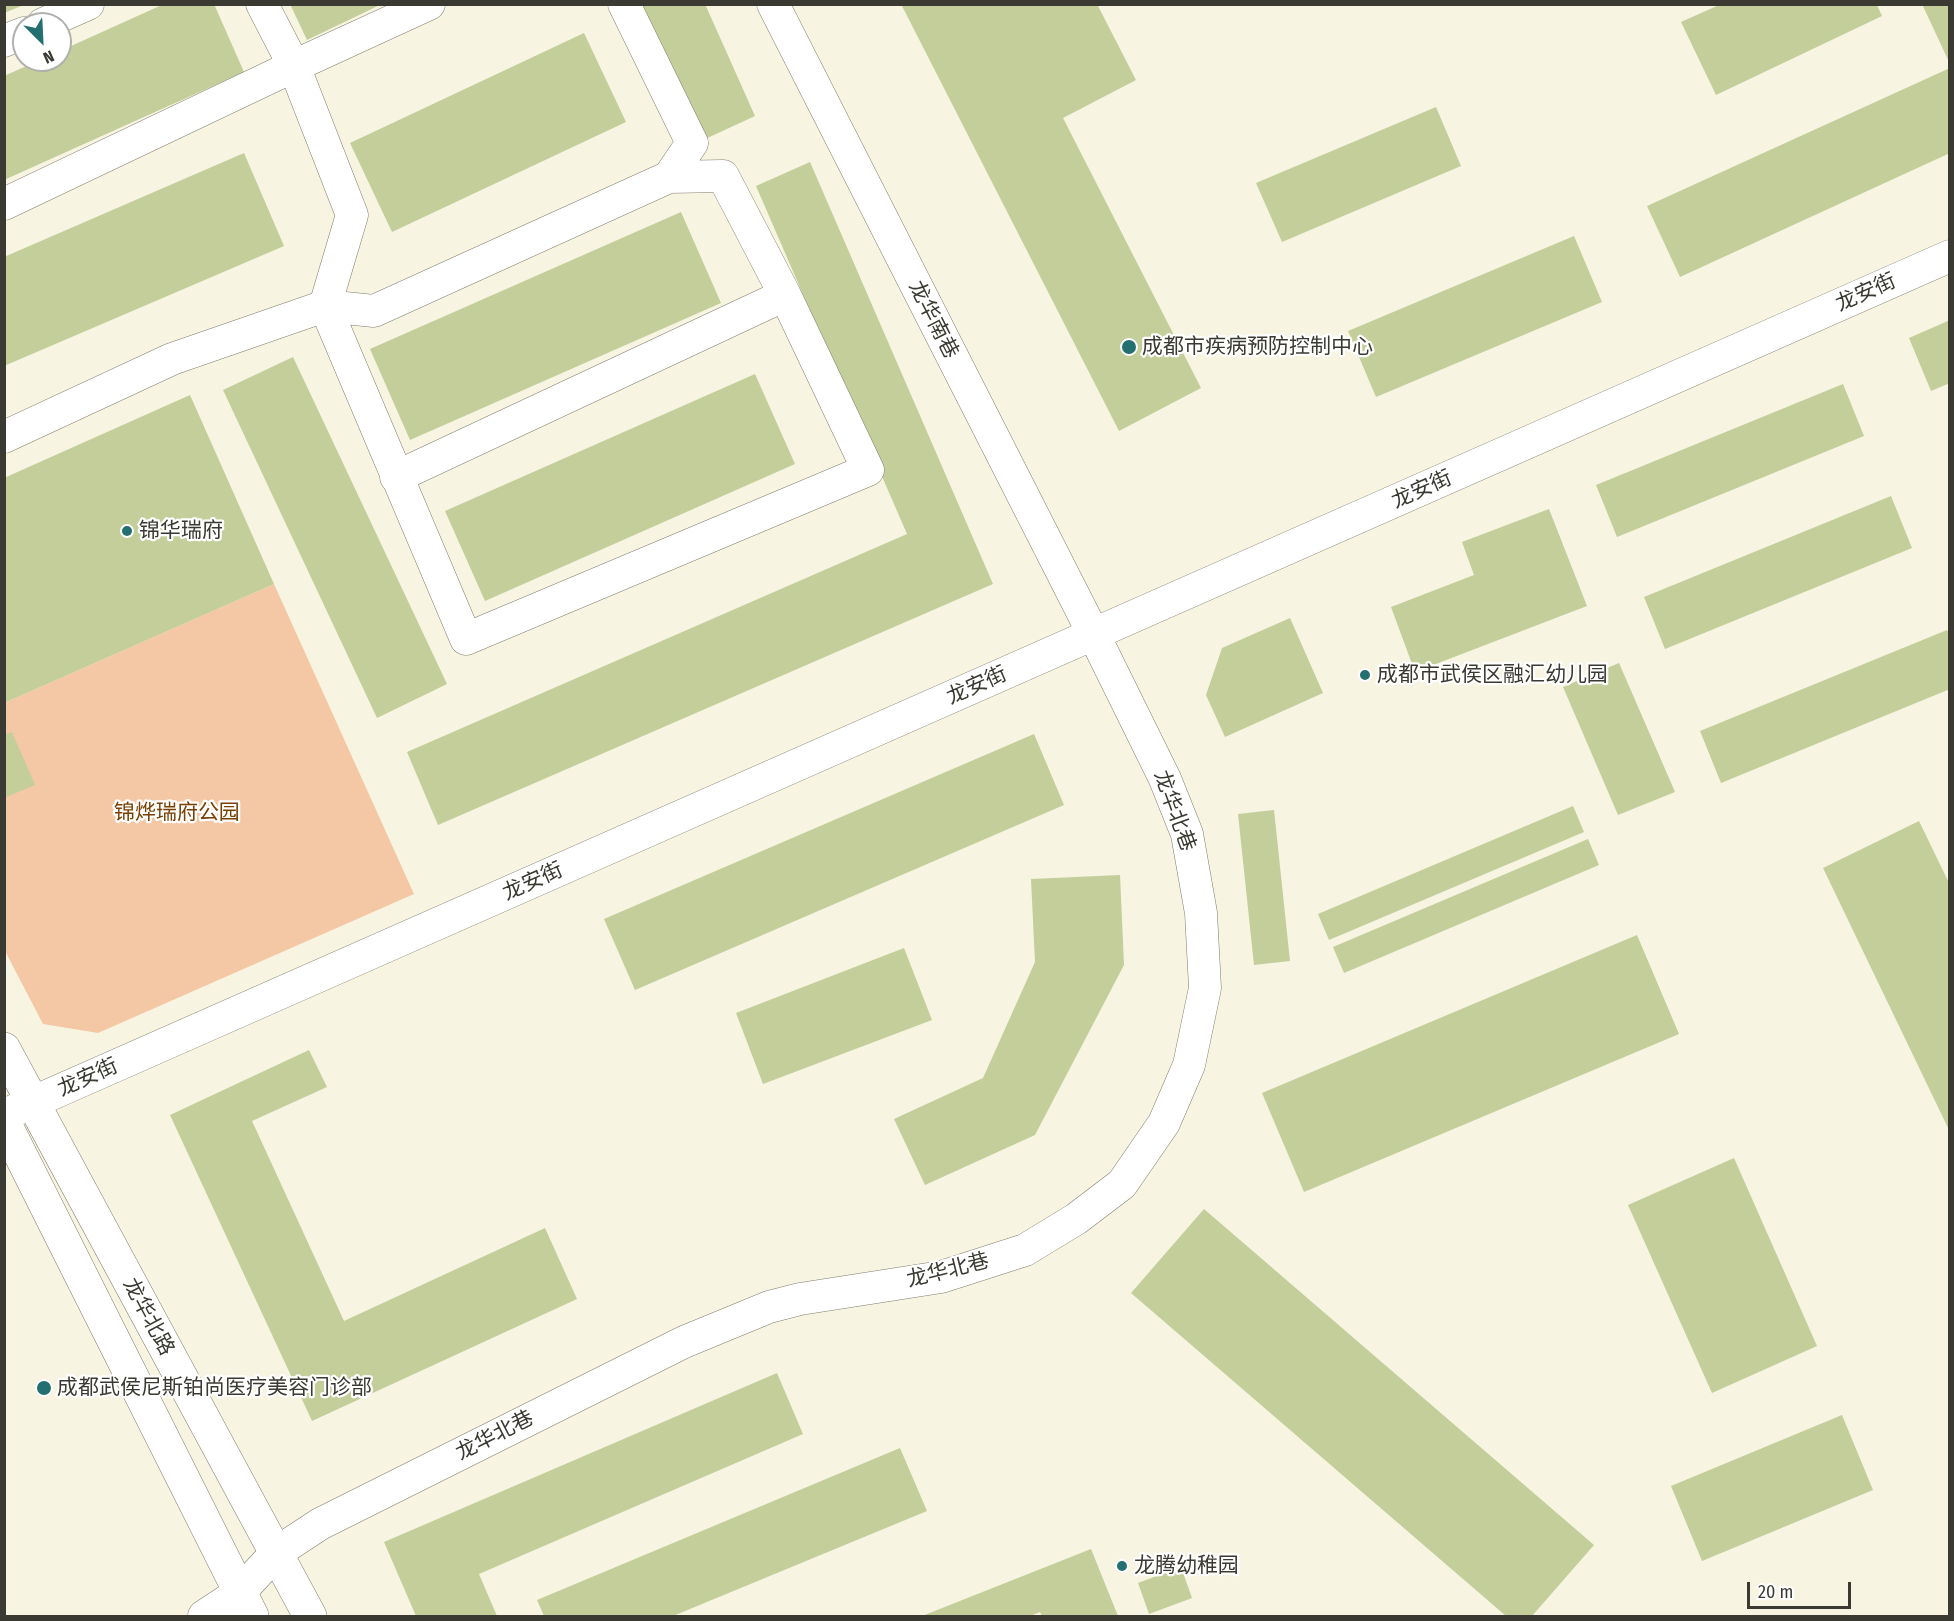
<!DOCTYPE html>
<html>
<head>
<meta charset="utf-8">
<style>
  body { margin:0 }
  #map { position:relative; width:1954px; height:1621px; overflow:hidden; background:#f7f4e1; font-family:"Fira Sans Condensed",sans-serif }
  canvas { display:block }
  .frame { position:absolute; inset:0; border:6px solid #3a3932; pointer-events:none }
  .north { position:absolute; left:12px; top:12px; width:60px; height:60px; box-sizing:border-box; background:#fff; border:2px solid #b0b0ad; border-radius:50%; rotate:156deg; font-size:16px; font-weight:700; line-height:24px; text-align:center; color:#3a3932 }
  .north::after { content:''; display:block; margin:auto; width:21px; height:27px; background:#246f70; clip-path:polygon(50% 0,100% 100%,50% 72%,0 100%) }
  .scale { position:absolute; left:1747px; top:1582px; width:104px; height:27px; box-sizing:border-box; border:3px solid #3a3932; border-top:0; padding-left:8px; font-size:18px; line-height:21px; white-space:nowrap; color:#3a3932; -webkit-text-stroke:4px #fff; paint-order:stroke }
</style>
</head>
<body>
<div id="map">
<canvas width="1954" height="1621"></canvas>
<div class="frame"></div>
<div class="north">N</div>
<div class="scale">20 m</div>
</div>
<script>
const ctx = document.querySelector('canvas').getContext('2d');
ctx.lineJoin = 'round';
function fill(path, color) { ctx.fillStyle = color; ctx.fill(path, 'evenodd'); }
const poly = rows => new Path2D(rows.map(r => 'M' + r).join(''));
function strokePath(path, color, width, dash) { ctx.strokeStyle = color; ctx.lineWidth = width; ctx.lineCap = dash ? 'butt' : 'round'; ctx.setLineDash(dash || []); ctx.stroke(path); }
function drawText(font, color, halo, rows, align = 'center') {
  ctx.font = font + ' "Fira Sans Condensed","Noto Sans SC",sans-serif'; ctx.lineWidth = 4.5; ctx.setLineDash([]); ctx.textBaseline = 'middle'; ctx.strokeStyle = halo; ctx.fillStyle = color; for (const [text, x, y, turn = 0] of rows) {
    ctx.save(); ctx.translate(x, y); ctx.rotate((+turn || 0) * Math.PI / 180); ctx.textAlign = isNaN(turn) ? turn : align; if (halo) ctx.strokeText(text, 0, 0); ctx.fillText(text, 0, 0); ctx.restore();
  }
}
fill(poly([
  [274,584,414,894,98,1033,43,1024,5,951,4,703]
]), '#f5c8a5');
fill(poly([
  [4,4,24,4,24,5,4,13],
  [164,4,214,4,244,72,4,180,4,76,40,60,60,60,60,51],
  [290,4,382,4,307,40],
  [642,4,705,4,755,116,703,140],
  [901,4,1097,4,1136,80,1063,118,1201,388,1119,431],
  [1922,4,1950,4,1950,64],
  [1719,5,1877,5,1882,16,1716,95,1681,22],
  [584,33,626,122,392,232,350,143],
  [1950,68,1950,153,1680,277,1647,206],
  [1436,107,1461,166,1282,242,1256,183],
  [244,153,284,246,4,366,4,257],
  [810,162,993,584,438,825,407,752,907,534,756,186],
  [681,212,721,303,410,440,370,349],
  [1574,236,1602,302,1376,397,1348,331],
  [1950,320,1950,383,1931,391,1909,338],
  [293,357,447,684,377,718,223,390],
  [755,374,795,464,485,601,445,511],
  [1843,384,1864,436,1617,537,1596,485],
  [190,395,274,584,4,703,4,478],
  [1891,496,1912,548,1665,649,1644,597],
  [1549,509,1587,606,1415,672,1391,607,1474,575,1462,542],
  [1290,618,1323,693,1225,737,1206,695,1222,648],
  [1947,630,1950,635,1950,689,1721,783,1700,731],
  [1619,663,1675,792,1618,815,1563,687],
  [12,732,35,785,4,798,4,735],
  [1034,734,1064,805,635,990,604,919],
  [1573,806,1584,832,1329,940,1318,914],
  [1274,810,1290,961,1254,965,1238,814],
  [1919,821,1950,885,1950,1132,1823,868],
  [1588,839,1599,865,1344,973,1333,947],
  [1120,875,1124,965,1035,1135,925,1185,894,1119,983,1078,1035,962,1031,879],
  [1637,935,1679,1034,1304,1192,1262,1093],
  [904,948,932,1020,763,1084,736,1013],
  [309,1050,327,1087,252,1121,344,1321,545,1228,577,1299,312,1421,170,1115],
  [1734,1158,1817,1346,1712,1393,1628,1205],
  [1204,1209,1594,1545,1532,1616,1506,1616,1131,1293],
  [777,1373,803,1434,479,1574,497,1616,416,1616,384,1542],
  [1842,1415,1873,1490,1702,1561,1671,1486],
  [900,1448,927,1511,673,1616,544,1616,537,1600],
  [1091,1549,1118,1616,1042,1616,1040,1612,1030,1616,922,1616],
  [1181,1567,1192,1598,1149,1614,1138,1583]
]), '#c3ce9a');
const street = poly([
  [624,4,692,143,669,177],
  [43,24,88,4],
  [4,41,24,33],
  [4,204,294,66,429,4],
  [4,437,172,359,325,306,374,311,669,177,723,176,785,295,868,470,466,639,325,306,352,215,294,66,262,4],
  [396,477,785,295],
  [4,1115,1950,256],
  [204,1616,239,1593,276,1553,320,1524,684,1342,769,1307,800,1299,941,1277,1025,1250,1076,1219,1122,1184,1164,1123,1189,1065,1205,988,1201,913,1187,834,1165,779,1094,635,773,4]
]);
const secondary = poly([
  [4,1049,310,1616],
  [4,1122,252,1616]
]);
strokePath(street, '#817e6e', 33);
strokePath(secondary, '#817e6e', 34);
strokePath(street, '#fff', 32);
strokePath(secondary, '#fff', 33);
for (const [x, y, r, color] of [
  [1129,347,8,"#246f70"],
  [127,531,6,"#246f70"],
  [1365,675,6,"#246f70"],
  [44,1388,8,"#246f70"],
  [1122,1566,6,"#246f70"]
]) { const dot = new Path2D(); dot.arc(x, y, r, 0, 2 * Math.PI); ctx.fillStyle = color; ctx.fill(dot); strokePath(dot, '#fff', 2); }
drawText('21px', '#3a3932', '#fff', [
  ["龙安街",1866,293,-24],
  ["龙华南巷",933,320,63],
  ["龙安街",1422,490,-24],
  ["龙安街",977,686,-24],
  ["龙华北巷",1174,811,70],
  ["龙安街",533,882,-24],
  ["龙安街",88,1078,-24],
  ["龙华北巷",948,1271,-14],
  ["龙华北路",148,1317,62],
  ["龙华北巷",495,1436,-27]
]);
drawText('21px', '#3a3932', '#fff', [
  ["成都市疾病预防控制中心",1142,347],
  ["锦华瑞府",139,531],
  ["成都市武侯区融汇幼儿园",1377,675],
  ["成都武侯尼斯铂尚医疗美容门诊部",57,1388],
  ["龙腾幼稚园",1134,1566]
], 'left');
drawText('21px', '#794104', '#fff', [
  ["锦烨瑞府公园",177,813]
]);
</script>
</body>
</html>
